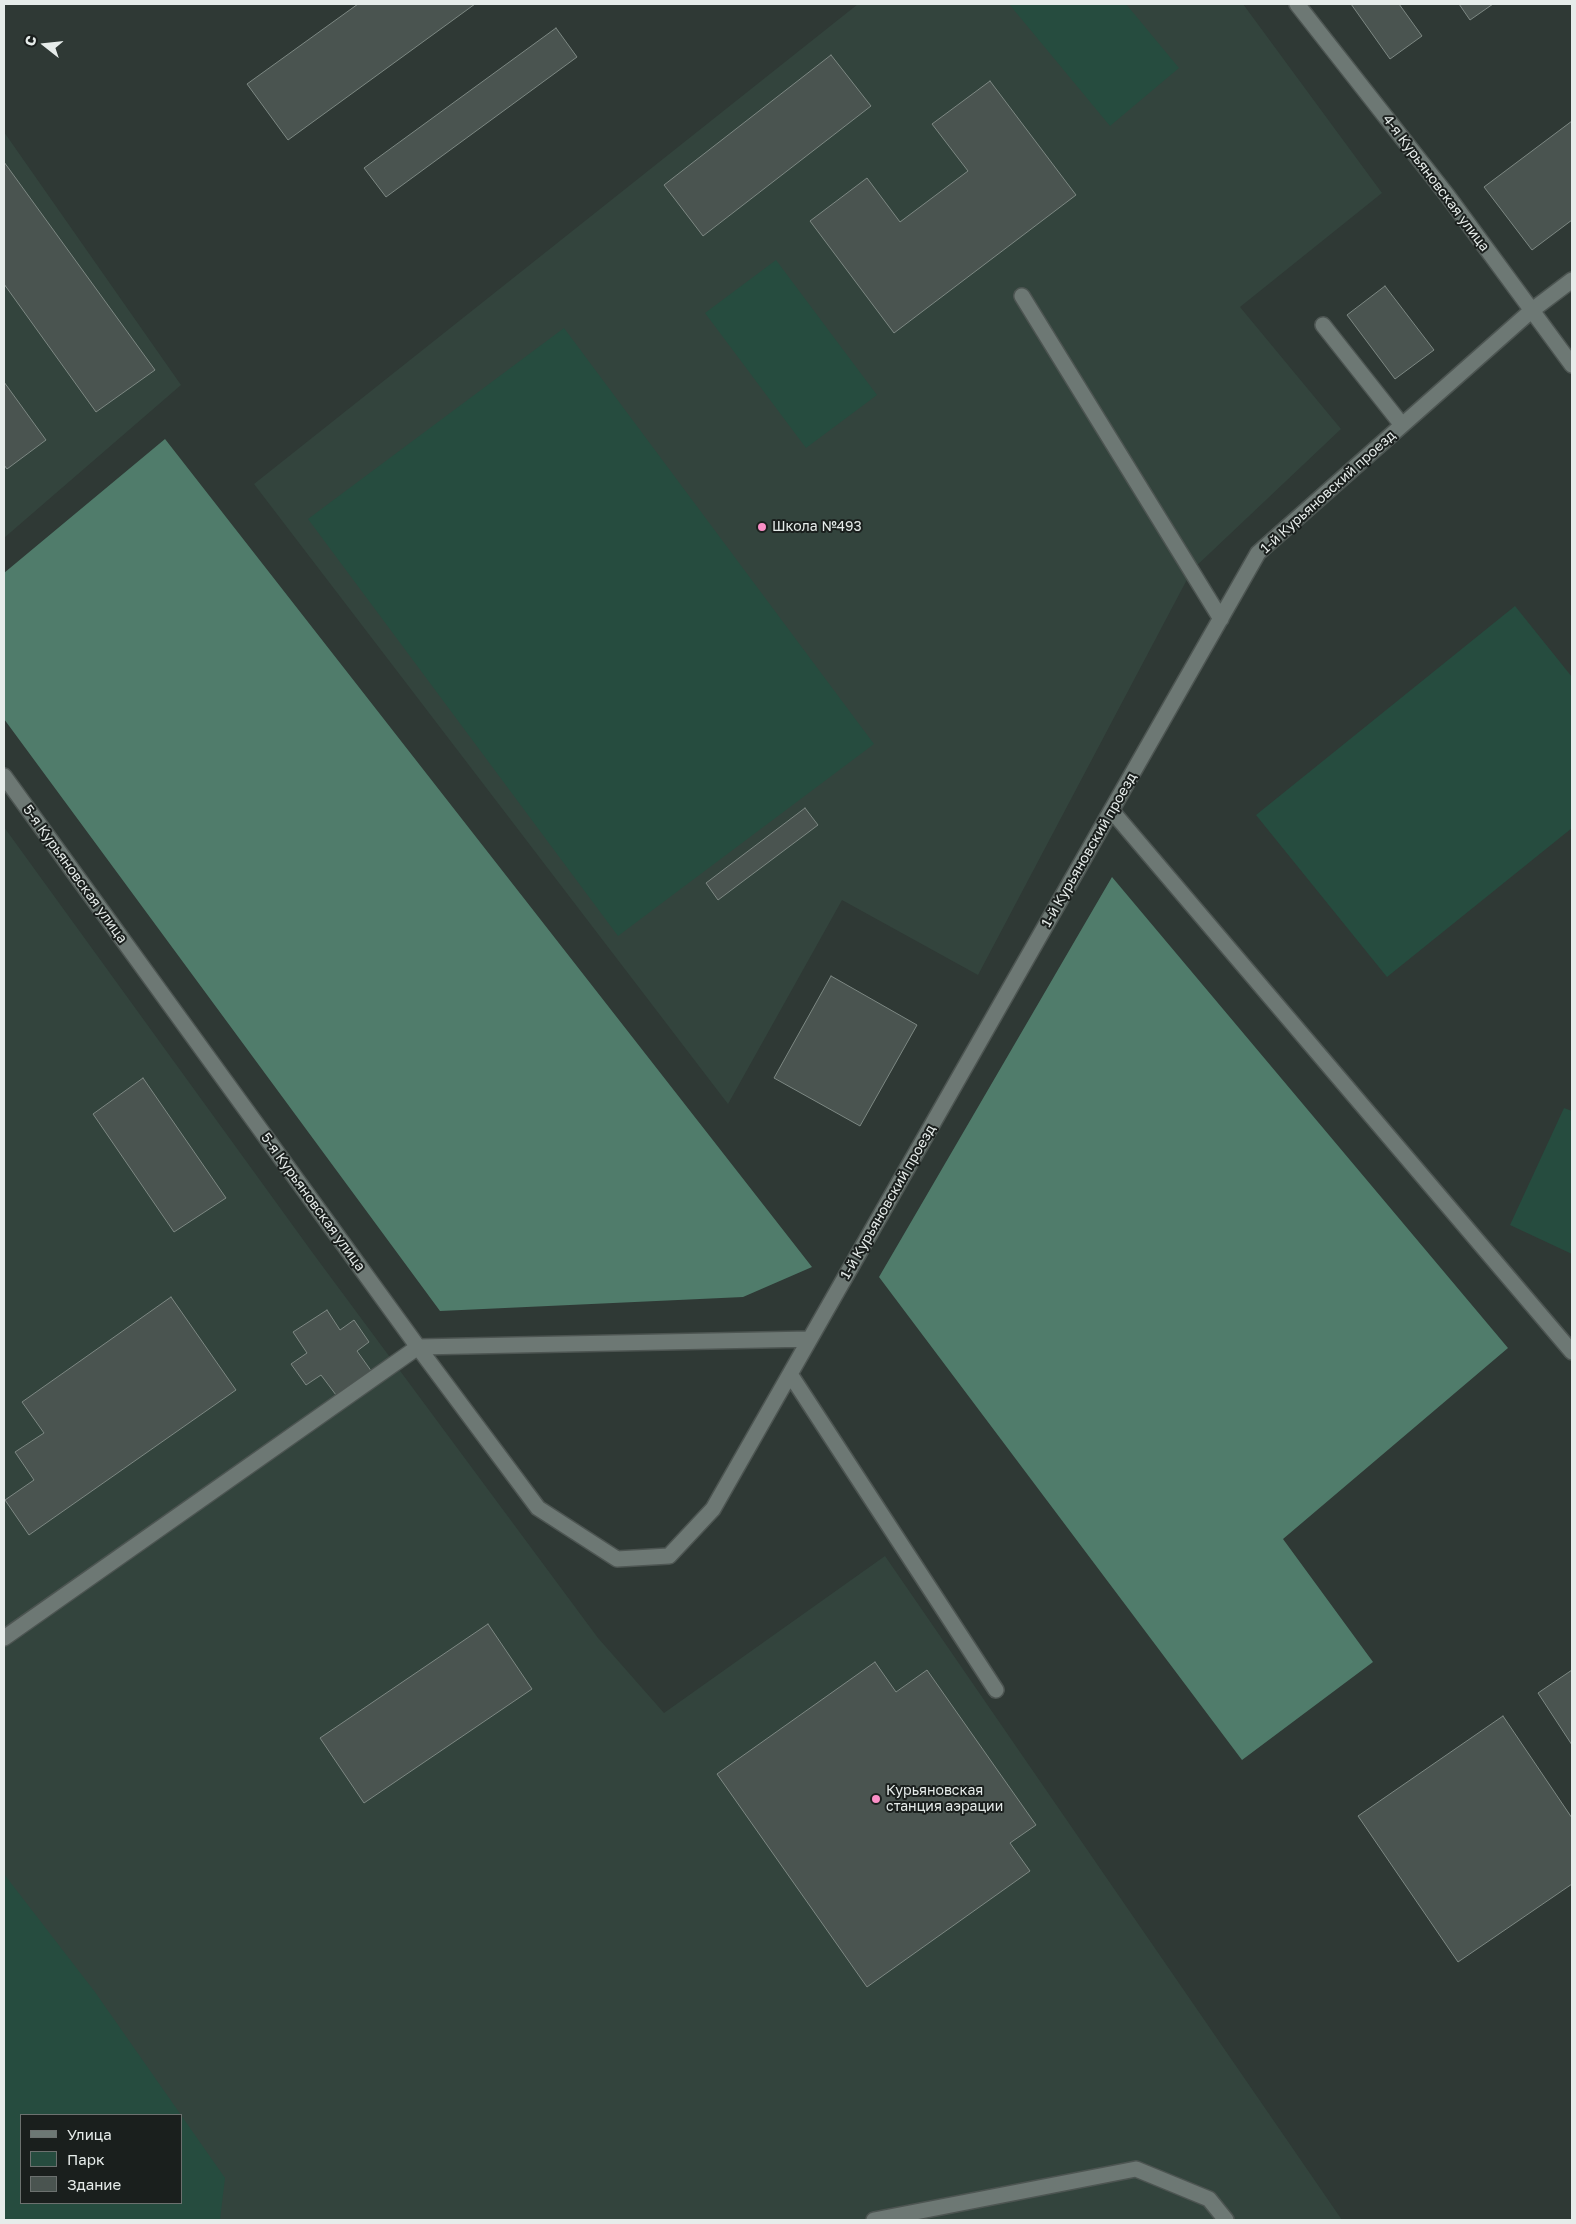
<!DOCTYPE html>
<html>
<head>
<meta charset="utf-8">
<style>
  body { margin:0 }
  #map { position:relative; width:1576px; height:2224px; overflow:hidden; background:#2f3935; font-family:"Golos Text",sans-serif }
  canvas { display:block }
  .frame { position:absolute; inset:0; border:5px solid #e6ecea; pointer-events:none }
  .legend { position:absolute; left:20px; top:2114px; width:162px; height:90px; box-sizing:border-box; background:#1a1f1d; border:1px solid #6c716f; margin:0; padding:6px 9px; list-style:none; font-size:15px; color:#e6ecea }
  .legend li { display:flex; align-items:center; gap:10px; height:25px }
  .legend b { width:25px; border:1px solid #6c716f }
  .north { position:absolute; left:20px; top:20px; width:50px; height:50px; -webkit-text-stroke:4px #1a1f1d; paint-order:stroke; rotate:286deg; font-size:14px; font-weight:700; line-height:20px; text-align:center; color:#e6ecea }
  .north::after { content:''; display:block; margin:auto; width:18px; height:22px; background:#e6ecea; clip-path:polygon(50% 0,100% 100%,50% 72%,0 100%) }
</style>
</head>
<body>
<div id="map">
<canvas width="1576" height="2224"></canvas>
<div class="frame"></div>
<ul class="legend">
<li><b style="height:6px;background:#6d7874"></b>Улица</li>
<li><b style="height:14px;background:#264c3f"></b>Парк</li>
<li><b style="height:14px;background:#4a5450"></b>Здание</li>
</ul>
<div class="north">С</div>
</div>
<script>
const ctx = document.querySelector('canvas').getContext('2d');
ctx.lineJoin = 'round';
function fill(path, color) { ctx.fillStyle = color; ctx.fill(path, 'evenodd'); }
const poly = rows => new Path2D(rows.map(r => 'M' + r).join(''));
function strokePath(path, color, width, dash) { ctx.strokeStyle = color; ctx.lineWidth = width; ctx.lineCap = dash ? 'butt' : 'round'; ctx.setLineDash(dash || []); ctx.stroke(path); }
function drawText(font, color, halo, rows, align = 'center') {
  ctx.font = font + ' "Golos Text",sans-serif'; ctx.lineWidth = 4; ctx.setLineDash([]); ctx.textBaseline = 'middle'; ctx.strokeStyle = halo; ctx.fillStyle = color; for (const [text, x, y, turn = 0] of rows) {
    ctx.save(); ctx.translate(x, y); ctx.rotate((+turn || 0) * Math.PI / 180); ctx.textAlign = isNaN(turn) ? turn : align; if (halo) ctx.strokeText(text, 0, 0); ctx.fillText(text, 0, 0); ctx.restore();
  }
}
fill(poly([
  [858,4,1243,4,1382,193,1240,307,1341,429,1192,570,978,975,842,900,728,1104,254,484],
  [4,132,181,385,4,538],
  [4,827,312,1252,598,1638,664,1713,885,1556,1342,2220,4,2220],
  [21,2115,181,2115,181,2203,21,2203]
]), '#33443d');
fill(poly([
  [1009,4,1126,4,1179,68,1110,126],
  [776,260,877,395,806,448,705,313],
  [564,328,874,744,618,936,308,519],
  [1515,606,1572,677,1572,828,1387,977,1256,815],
  [1564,1108,1572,1111,1572,1254,1510,1225],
  [4,1874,95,1992,181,2115,21,2115,21,2203,181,2203,181,2115,225,2178,220,2220,4,2220]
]), '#264c3f');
fill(poly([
  [165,439,812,1267,743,1297,440,1311,4,719,4,573],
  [1112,877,1508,1348,1283,1539,1373,1662,1242,1760,879,1277]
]), '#507c6b');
const building = poly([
  [358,4,475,4,288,140,247,84,358,4],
  [1351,4,1399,4,1422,36,1390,59,1351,4],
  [1459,4,1493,4,1470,20,1459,4],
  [556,28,577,57,386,197,364,168,556,28],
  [831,55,871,106,703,236,664,185,831,55],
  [990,81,1076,195,894,333,810,221,867,178,900,222,968,171,932,124,990,81],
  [1572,121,1572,220,1532,250,1484,187,1572,121],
  [4,162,155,370,96,412,4,284,4,162],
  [1385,286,1434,350,1395,379,1347,315,1385,286],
  [4,382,46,440,7,469,4,465,4,382],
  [805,808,818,825,718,900,706,883,805,808],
  [831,976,917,1025,860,1126,774,1078,831,976],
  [143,1078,226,1198,174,1232,93,1114,143,1078],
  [171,1297,236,1390,29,1535,5,1500,34,1480,15,1452,44,1433,22,1402,171,1297],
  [327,1310,340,1330,354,1320,369,1342,357,1351,372,1372,336,1395,321,1375,306,1385,291,1364,307,1353,293,1332,327,1310],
  [488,1624,532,1689,364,1803,320,1738,488,1624],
  [875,1662,896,1692,927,1670,1036,1825,1010,1843,1030,1871,867,1987,717,1774,875,1662],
  [1572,1670,1572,1745,1538,1693,1572,1670],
  [1503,1716,1572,1818,1572,1884,1458,1962,1358,1816,1503,1716]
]);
fill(building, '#4a5450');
strokePath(building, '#7d8883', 1);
const minor = poly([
  [1297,4,1447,195,1572,365],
  [1022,296,1221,619],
  [1323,325,1402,425],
  [4,776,418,1347,538,1508,617,1559,669,1556,713,1509,1258,553,1531,311,1572,280],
  [1112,811,1572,1352],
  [790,1374,996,1690],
  [4,1638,418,1347,810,1339],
  [874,2220,1136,2169,1209,2199,1226,2220]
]);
strokePath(minor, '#4d5552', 18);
strokePath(minor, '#6d7874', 15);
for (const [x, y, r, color] of [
  [762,527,5,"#fa8fc6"],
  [876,1799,5,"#fa8fc6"]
]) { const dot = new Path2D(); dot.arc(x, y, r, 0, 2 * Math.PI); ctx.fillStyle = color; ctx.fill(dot); strokePath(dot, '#1a1f1d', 2); }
drawText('14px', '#e6ecea', '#1a1f1d', [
  ["4-я Курьяновская улица",1436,183,53],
  ["1-й Курьяновский проезд",1328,492,-42],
  ["1-й Курьяновский проезд",1089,850,-60],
  ["5-я Курьяновская улица",75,874,54],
  ["5-я Курьяновская улица",313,1202,54],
  ["1-й Курьяновский проезд",888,1202,-60]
]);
drawText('14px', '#e6ecea', '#1a1f1d', [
  ["Школа №493",772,527],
  ["Курьяновская",886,1791],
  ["станция аэрации",886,1807]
], 'left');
</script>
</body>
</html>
